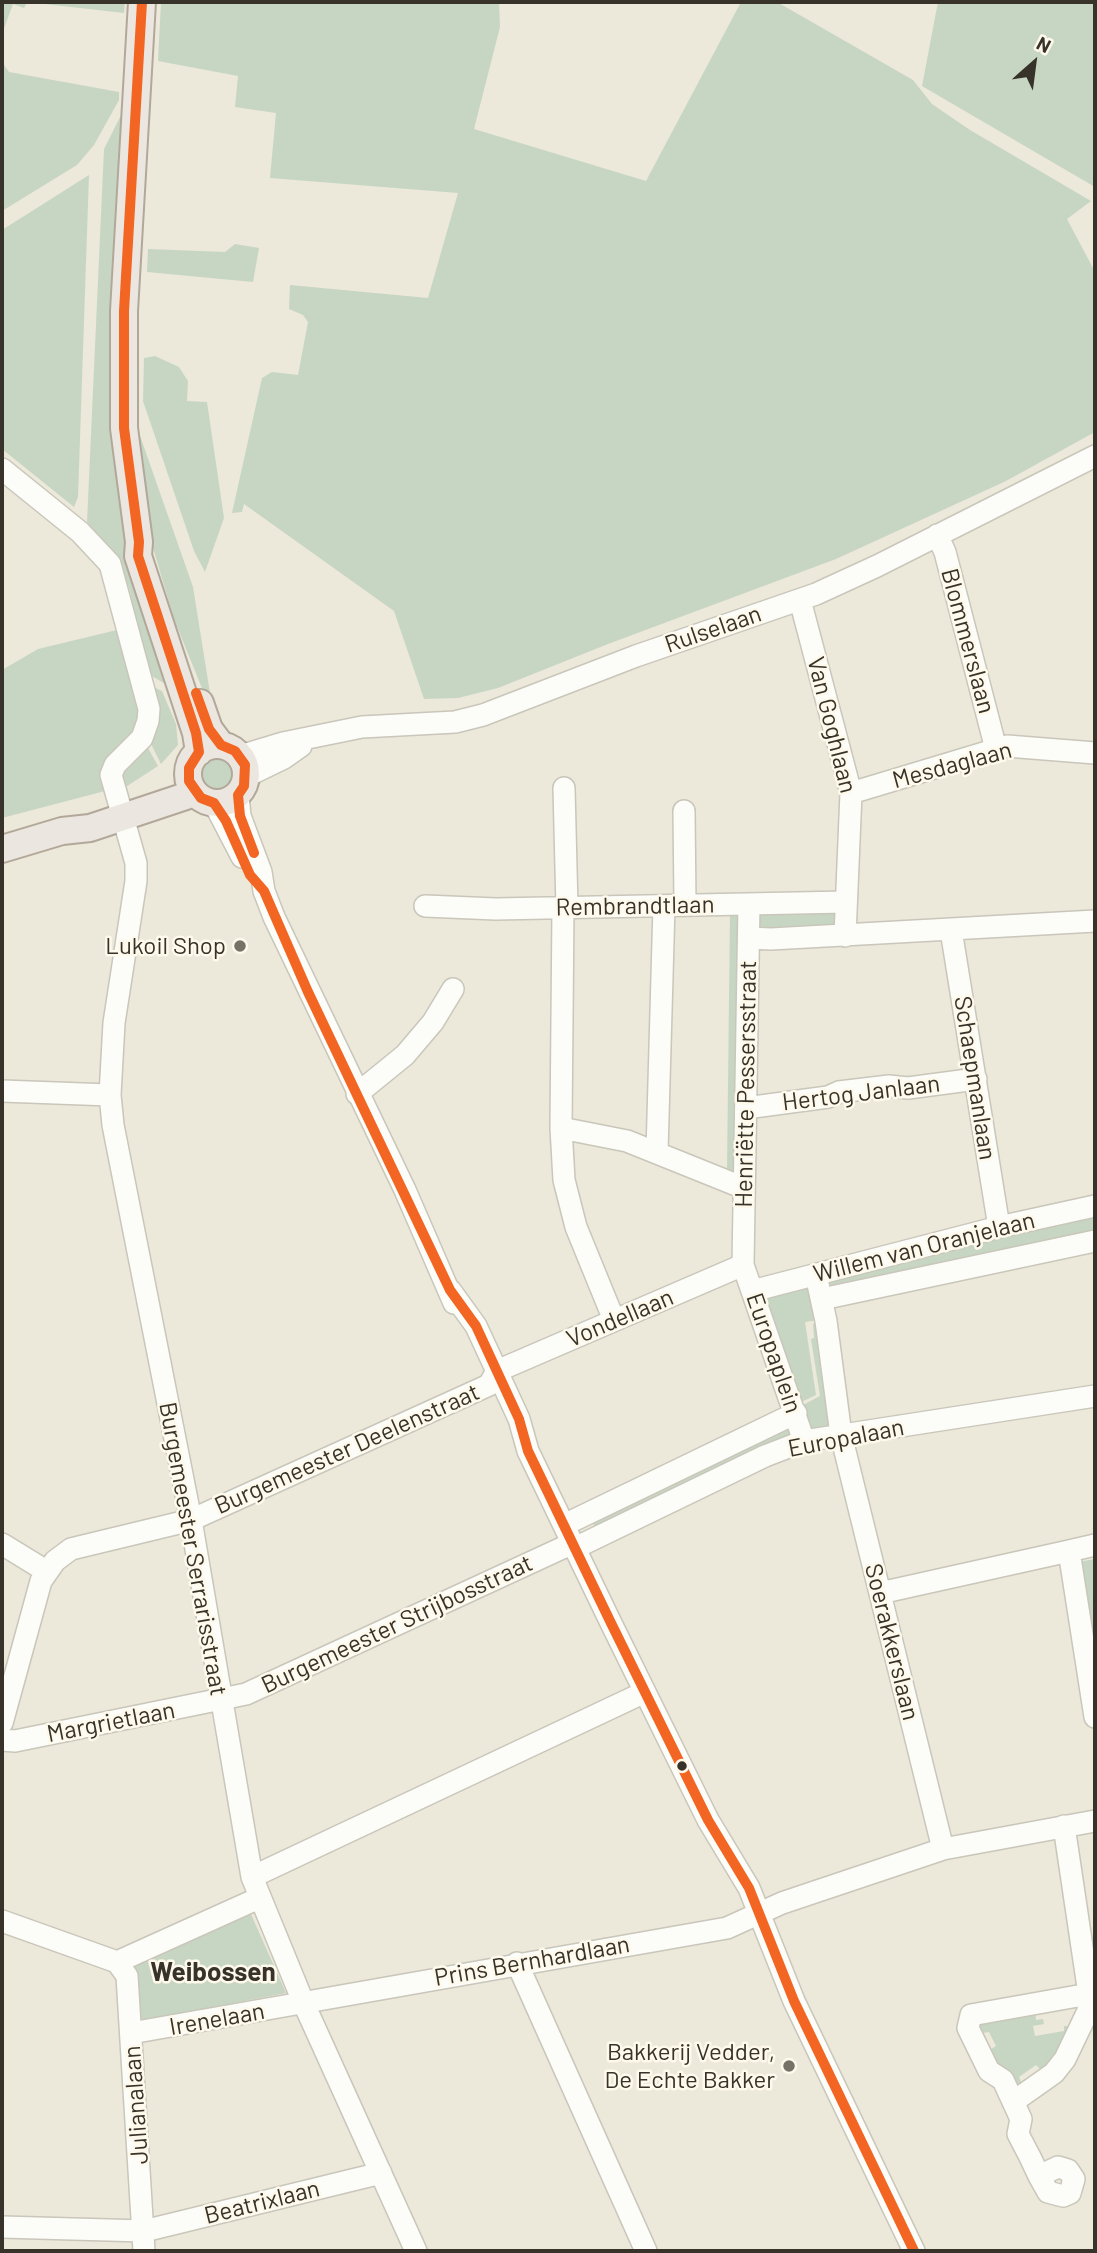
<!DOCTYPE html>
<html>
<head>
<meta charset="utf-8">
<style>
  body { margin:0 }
  #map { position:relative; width:1097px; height:2253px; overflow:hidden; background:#ece8da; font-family:Barlow,sans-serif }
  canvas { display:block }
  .frame { position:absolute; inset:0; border:4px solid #37332a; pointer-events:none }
  .north { position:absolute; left:999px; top:28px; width:70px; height:70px; -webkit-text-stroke:5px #fef9ea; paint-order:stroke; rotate:28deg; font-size:19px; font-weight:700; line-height:28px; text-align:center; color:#37332a }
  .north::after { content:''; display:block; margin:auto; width:24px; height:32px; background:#37332a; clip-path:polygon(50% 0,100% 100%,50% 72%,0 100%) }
</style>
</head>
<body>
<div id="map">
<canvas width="1097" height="2253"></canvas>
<div class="frame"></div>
<div class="north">N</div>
</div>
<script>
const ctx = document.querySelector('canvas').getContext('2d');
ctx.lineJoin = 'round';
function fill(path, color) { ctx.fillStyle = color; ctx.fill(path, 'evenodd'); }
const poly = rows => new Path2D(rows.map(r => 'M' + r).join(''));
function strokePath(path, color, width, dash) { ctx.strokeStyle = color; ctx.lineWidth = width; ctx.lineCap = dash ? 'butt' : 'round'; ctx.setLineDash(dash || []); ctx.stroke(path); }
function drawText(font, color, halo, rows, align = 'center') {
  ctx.font = font + ' Barlow,sans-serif'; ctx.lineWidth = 5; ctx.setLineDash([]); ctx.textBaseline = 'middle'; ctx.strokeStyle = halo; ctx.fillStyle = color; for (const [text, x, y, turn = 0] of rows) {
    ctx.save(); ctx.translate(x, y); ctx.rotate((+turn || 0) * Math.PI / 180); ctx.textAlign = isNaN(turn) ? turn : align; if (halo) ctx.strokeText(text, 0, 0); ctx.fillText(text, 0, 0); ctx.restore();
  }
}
fill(poly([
  [2,2,125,2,124,13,27,2,24,8,13,4,2,34],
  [161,2,499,2,500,27,474,129,646,181,741,2,777,2,913,80,932,104,970,130,1091,201,1067,219,1095,272,1095,432,1006,481,836,559,608,644,498,688,458,698,424,699,394,611,244,504,242,512,232,513,262,378,272,372,298,375,308,322,303,315,289,309,290,285,428,298,458,193,270,178,276,113,235,107,238,76,158,61],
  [938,2,1095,2,1095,187,922,86],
  [2,62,9,72,119,92,119,100,94,145,77,165,2,211],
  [127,103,112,357,113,448,141,590,169,686,145,672,130,591,119,558,87,522,104,149],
  [89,175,78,497,74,507,2,449,2,230],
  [235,244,259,248,253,282,147,272,148,249,225,252],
  [155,356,179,367,188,381,187,401,207,402,224,518,205,572,194,551,143,401,144,358],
  [138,430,193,587,214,718,174,619,151,541],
  [121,629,142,720,105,791,2,818,2,670,38,649],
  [147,684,162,691,176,724,178,745,161,764,148,738],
  [147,746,158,766,118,792,120,771],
  '198 774a21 21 0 1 1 42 0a21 21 0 1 1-42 0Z',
  [836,910,837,925,773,933,758,928,759,911],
  [730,914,740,914,735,1174,727,1170],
  [1095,1212,1095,1236,829,1292,824,1283],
  [803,1287,811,1291,819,1320,805,1322,816,1395,799,1403,765,1303,771,1296],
  [819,1323,831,1427,812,1430,801,1406,820,1396,811,1339,814,1338,813,1324],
  [786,1423,794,1434,596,1530,590,1517],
  [1095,1559,1095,1683,1078,1562],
  [250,1912,286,1993,140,2021,133,1976,135,1960],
  [1035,2011,1036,2020,1043,2019,1044,2024,1033,2026,1035,2036,1064,2031,1064,2026,1079,2026,1043,2072,1036,2065,1019,2077,1023,2086,1011,2087,988,2051,996,2046,989,2032,976,2034,979,2018]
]), '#c7d6c2');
const minor = poly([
  [2,469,80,532,110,564,149,709,148,721,142,738,115,765,111,775,136,863,136,881,114,1023,110,1095,113,1125,191,1520,252,1877,304,2004,416,2251],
  [937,535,945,552,996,749],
  [800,600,851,793,845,936],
  [240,756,283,743,362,727,455,722,483,715,636,656,816,594,877,566,1095,456],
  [247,776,284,758,301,746],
  [564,788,567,908],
  [851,793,1007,746,1095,753],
  [238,795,240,816,261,872,264,891,274,917,405,1190,454,1303],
  [214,803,242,857],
  [684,811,685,905],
  [749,904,743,1265,804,1441],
  [425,906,496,909,846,902],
  [563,908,561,1128,564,1180,576,1227,614,1320],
  [951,930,999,1227],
  [749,938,771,939,1095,921],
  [2,1091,110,1095],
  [357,1094,405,1055,433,1022,453,989],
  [746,1108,828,1097,839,1092,889,1086,908,1088,976,1079],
  [561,1128,627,1141,744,1188],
  [657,1152,664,906],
  [816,1275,826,1321,841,1435,943,1849],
  [450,1290,476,1326,519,1419,528,1451,610,1621,708,1820,749,1888,794,2001,914,2251],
  [752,1291,999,1227,1095,1206],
  [822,1299,1095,1241],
  [564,1525,796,1413],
  [2,1544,46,1571],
  [1095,1545,1069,1551,1095,1717],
  [575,1548,765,1456,804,1441,1095,1396],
  [880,1593,1069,1551],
  [2,1723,41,1581,55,1561,71,1549,191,1520,489,1385,497,1371,743,1265],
  [2,1740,15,1741,246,1694,573,1543],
  [252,1877,645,1692],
  [2,1921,117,1962,259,1898],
  [117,1962,127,1976,144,2251],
  [517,1963,646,2251],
  [131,2033,727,1928,782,1903,943,1849,1095,1821],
  [1013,2102,1054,2073,1065,2059,1088,2011,1089,1994,1064,1826],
  [1039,2176,1058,2167,1068,2170,1074,2179,1070,2193,1063,2196,1048,2192,1039,2176,1030,2157,1018,2134,1021,2119,1003,2080,989,2071,968,2028,971,2015,1089,1994],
  [2,2227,144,2231,381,2173]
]);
const major = poly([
  [142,2,124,311,124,428,139,542,138,556,196,733,199,752],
  [200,703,209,729,221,745],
  '188 774a29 29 0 1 1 58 0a29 29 0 1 1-58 0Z',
  [2,849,62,831,90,828,195,793]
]);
strokePath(minor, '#c9c6ba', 24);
strokePath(major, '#b2a899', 30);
strokePath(minor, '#fcfcf9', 21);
strokePath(major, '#ece6e0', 26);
strokePath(poly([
  [142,2,124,311,124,428,139,542,138,556,196,733,199,752,189,768,189,781,201,798,214,803,226,821,250,875,264,891,308,992,450,1290,476,1326,519,1419,528,1451,610,1621,708,1820,749,1888,794,2001,914,2251],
  [196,693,209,729,221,745,235,751,245,765,244,786,238,795,240,816,254,853]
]), '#f26522', 10);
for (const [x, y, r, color] of [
  [240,946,7,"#767268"],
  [682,1766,6,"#37332a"],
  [789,2066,7,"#767268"]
]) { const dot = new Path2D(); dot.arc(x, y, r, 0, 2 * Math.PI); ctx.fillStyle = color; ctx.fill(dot); strokePath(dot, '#fef9ea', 2.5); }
drawText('24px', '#37332a', '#fef9ea', [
  ["Rulselaan",713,629,-19],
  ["Blommerslaan",968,641,75],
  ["Van Goghlaan",832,725,76],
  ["Mesdaglaan",952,765,-15],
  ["Rembrandtlaan",635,906,-1],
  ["Schaepmanlaan",975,1078,81],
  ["Henriëtte Pessersstraat",746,1084,-89],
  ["Hertog Janlaan",861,1093,-7],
  ["Willem van Oranjelaan",924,1247,-14],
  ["Vondellaan",620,1318,-23],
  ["Europaplein",774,1353,71],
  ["Europalaan",846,1438,-11],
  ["Burgemeester Deelenstraat",347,1449,-24],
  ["Burgemeester Serrarisstraat",193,1549,80],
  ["Burgemeester Strijbosstraat",397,1624,-25],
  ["Soerakkerslaan",892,1642,76],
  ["Margrietlaan",111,1722,-11],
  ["Prins Bernhardlaan",532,1961,-10],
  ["Irenelaan",217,2019,-10],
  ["Julianalaan",136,2105,-94],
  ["Beatrixlaan",262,2202,-14]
]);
drawText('24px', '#37332a', '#fef9ea', [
  ["Lukoil Shop",226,946],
  ["Bakkerij Vedder,",775,2052],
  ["De Echte Bakker",775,2080]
], 'right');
drawText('bold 26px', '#37332a', '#fef9ea', [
  ["Weibossen",213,1972]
]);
</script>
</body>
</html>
